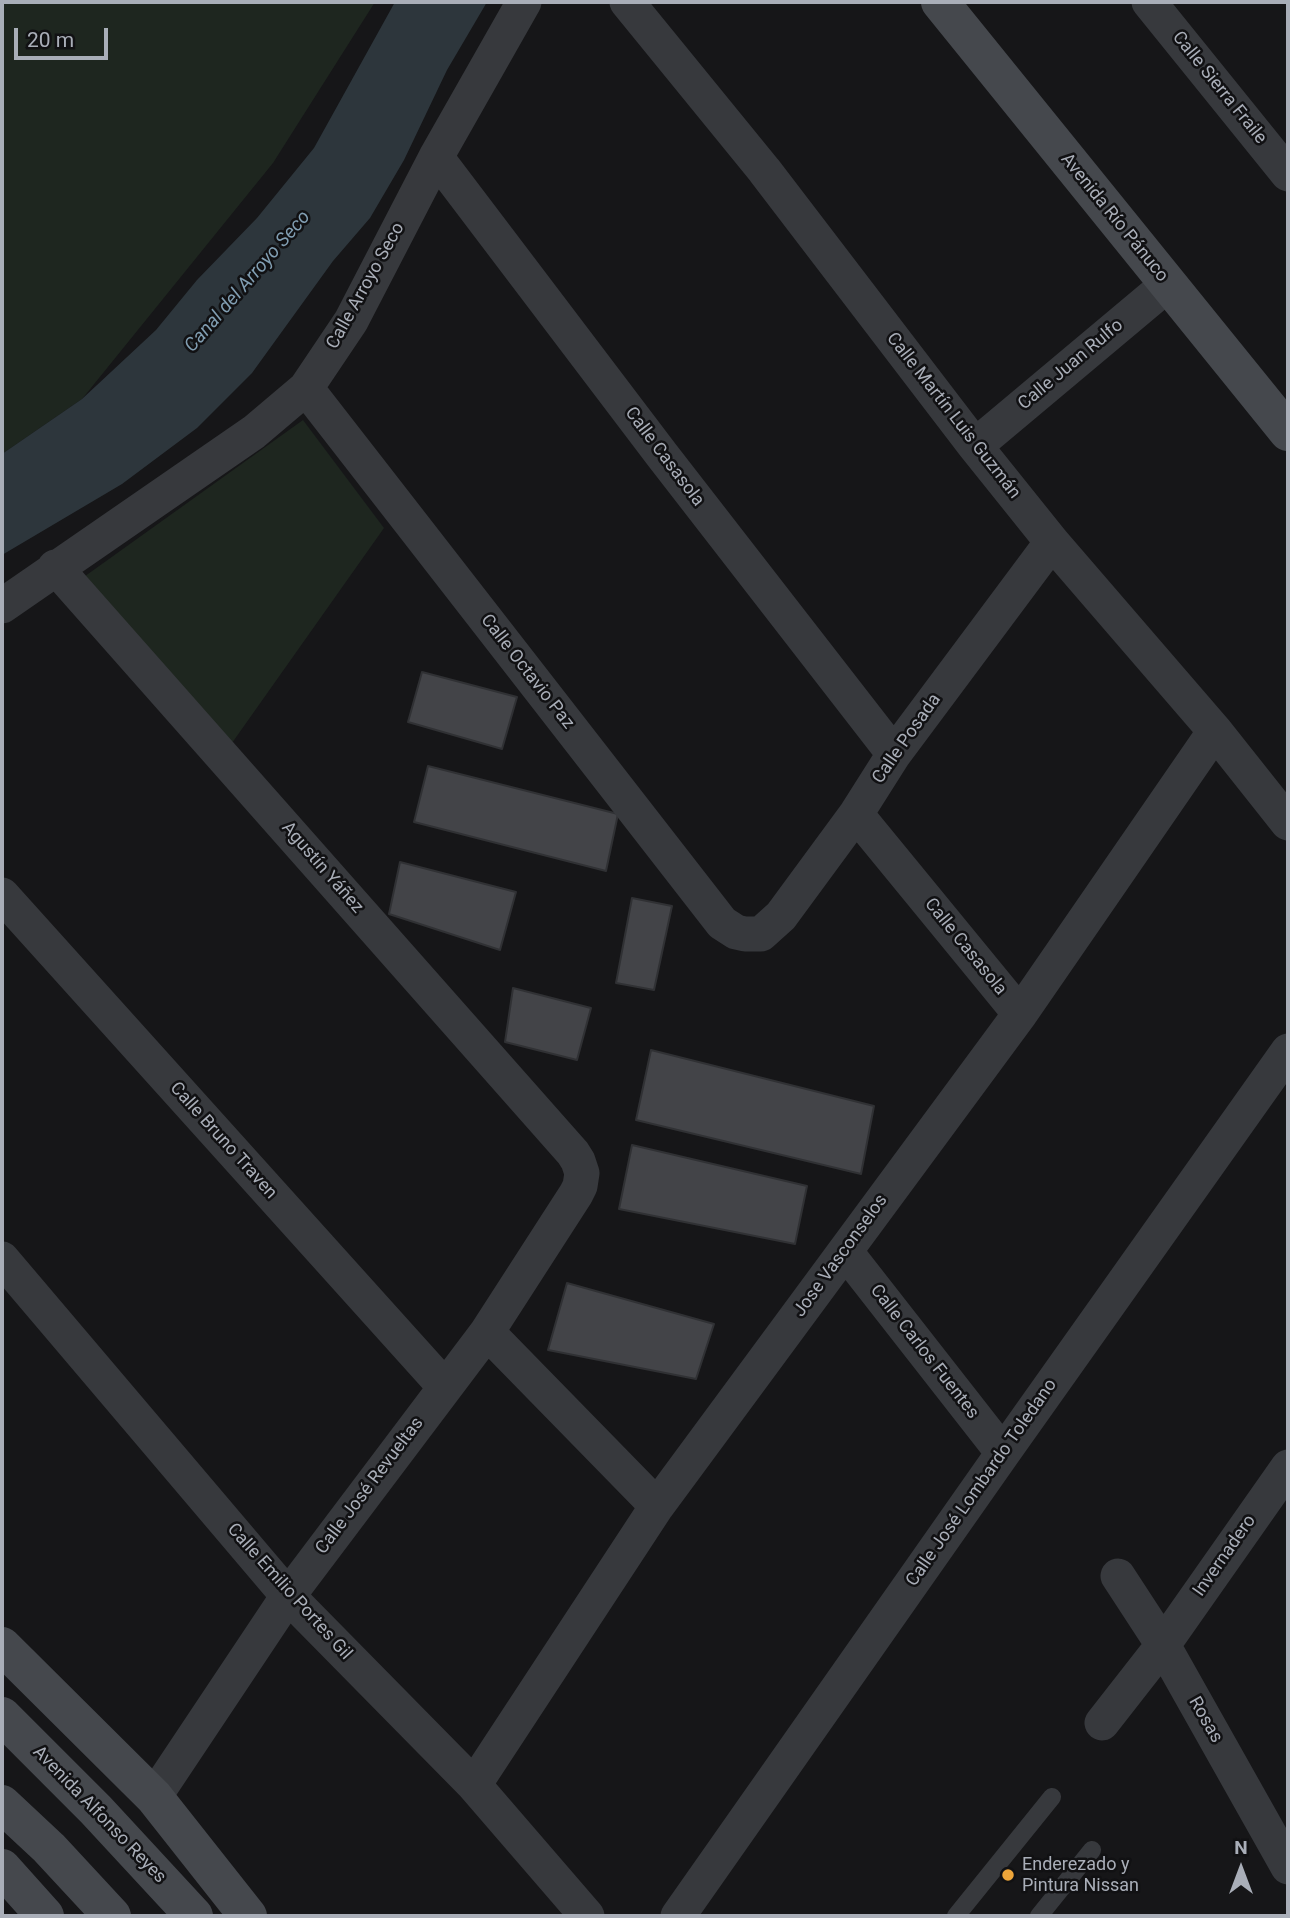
<!DOCTYPE html>
<html>
<head>
<meta charset="utf-8">
<style>
  body { margin:0 }
  #map { position:relative; width:1290px; height:1918px; overflow:hidden; background:#161618; font-family:Roboto,sans-serif }
  canvas { display:block }
  .frame { position:absolute; inset:0; border:4px solid #a9aeb8; pointer-events:none }
  .north { position:absolute; left:1206px; top:1834px; width:70px; height:70px; -webkit-text-stroke:5px #111113; paint-order:stroke; rotate:0deg; font-size:19px; font-weight:700; line-height:28px; text-align:center; color:#a9aeb8 }
  .north::after { content:''; display:block; margin:auto; width:24px; height:32px; background:#a9aeb8; clip-path:polygon(50% 0,100% 100%,50% 72%,0 100%) }
  .scale { position:absolute; left:14px; top:28px; width:94px; height:32px; box-sizing:border-box; border:4px solid #a9aeb8; border-top:0; padding-left:9px; font-size:21px; line-height:24px; white-space:nowrap; color:#a9aeb8; -webkit-text-stroke:5px #111113; paint-order:stroke }
</style>
</head>
<body>
<div id="map">
<canvas width="1290" height="1918"></canvas>
<div class="frame"></div>
<div class="north">N</div>
<div class="scale">20 m</div>
</div>
<script>
const ctx = document.querySelector('canvas').getContext('2d');
ctx.lineJoin = 'round';
function fill(path, color) { ctx.fillStyle = color; ctx.fill(path, 'evenodd'); }
const poly = rows => new Path2D(rows.map(r => 'M' + r).join(''));
function strokePath(path, color, width, dash) { ctx.strokeStyle = color; ctx.lineWidth = width; ctx.lineCap = dash ? 'butt' : 'round'; ctx.setLineDash(dash || []); ctx.stroke(path); }
function drawText(font, color, halo, rows, align = 'center') {
  ctx.font = font + ' Roboto,sans-serif'; ctx.lineWidth = 5; ctx.setLineDash([]); ctx.textBaseline = 'middle'; ctx.strokeStyle = halo; ctx.fillStyle = color; for (const [text, x, y, turn = 0] of rows) {
    ctx.save(); ctx.translate(x, y); ctx.rotate((+turn || 0) * Math.PI / 180); ctx.textAlign = isNaN(turn) ? turn : align; if (halo) ctx.strokeText(text, 0, 0); ctx.fillText(text, 0, 0); ctx.restore();
  }
}
fill(poly([
  [2,2,375,2,273,163,82,399,2,454],
  [303,420,384,528,232,743,81,579]
]), '#1e261f');
fill(poly([
  [395,2,487,2,447,70,404,160,370,218,333,261,252,373,197,428,122,484,2,555,2,454,82,399,156,330,197,280,257,218,314,148]
]), '#2d363c');
const building = poly([
  [422,672,517,697,502,749,408,722,422,672],
  [428,766,618,814,606,871,414,822,428,766],
  [400,862,516,892,500,950,389,914,400,862],
  [632,898,672,906,654,990,616,983,632,898],
  [513,988,591,1008,577,1060,505,1042,513,988],
  [651,1050,874,1106,861,1174,636,1120,651,1050],
  [632,1145,807,1186,795,1244,619,1209,632,1145],
  [567,1283,714,1324,696,1379,548,1350,567,1283]
]);
fill(building, '#434448');
strokePath(building, '#303134', 2);
strokePath(poly([
  [956,1916,1052,1797],
  [1039,1916,1092,1850]
]), '#37393d', 18);
strokePath(poly([
  [627,2,764,170,975,446,1052,542,1215,731,1288,823],
  [1149,2,1288,174],
  [436,157,662,455,894,754],
  [306,388,722,923,736,932,745,934,761,934,781,916,856,814,894,754,1052,542],
  [975,446,1167,285],
  [55,567,573,1153,578,1161,582,1173,580,1186,576,1194,487,1332,288,1596,154,1797],
  [2,606,254,432,306,388,351,321,436,157,524,2],
  [856,814,1020,1014],
  [2,895,445,1387],
  [845,1251,1003,1453],
  [2,1259,288,1596,474,1785,587,1916],
  [487,1332,657,1506],
  [1118,1576,1163,1645,1288,1867],
  [1102,1723,1163,1645,1288,1467],
  [474,1785,657,1506,1020,1014,1215,731],
  [678,1916,1003,1453,1288,1051]
]), '#37393d', 35);
strokePath(poly([
  [940,2,1288,432],
  [2,1646,154,1797,248,1916],
  [2,1716,96,1810,194,1916],
  [2,1804,49,1848,112,1916],
  [2,1868,45,1916]
]), '#45484d', 38);
for (const [x, y, r, color] of [
  [1008,1875,7,"#eda53a"]
]) { const dot = new Path2D(); dot.arc(x, y, r, 0, 2 * Math.PI); ctx.fillStyle = color; ctx.fill(dot); strokePath(dot, '#111113', 2.5); }
drawText('18px', '#a9aeb8', '#111113', [
  ["Calle Sierra Fraile",1219,88,51],
  ["Avenida Río Pánuco",1114,218,51],
  ["Calle Arroyo Seco",366,286,-61],
  ["Calle Juan Rulfo",1071,365,-40],
  ["Calle Martín Luis Guzmán",953,416,52],
  ["Calle Casasola",664,457,53],
  ["Calle Octavio Paz",527,672,52],
  ["Calle Posada",907,739,-55],
  ["Agustín Yáñez",322,868,49],
  ["Calle Casasola",965,947,51],
  ["Calle Bruno Traven",223,1141,48],
  ["Jose Vasconselos",841,1256,-54],
  ["Calle Carlos Fuentes",924,1352,52],
  ["Calle José Lombardo Toledano",982,1483,-55],
  ["Calle José Revueltas",370,1486,-53],
  ["Invernadero",1225,1556,-55],
  ["Calle Emilio Portes Gil",289,1592,48],
  ["Rosas",1205,1720,60],
  ["Avenida Alfonso Reyes",99,1815,46]
]);
drawText('18px', '#a9aeb8', '#111113', [
  ["Enderezado y",1022,1865],
  ["Pintura Nissan",1022,1886]
], 'left');
drawText('italic 19px', '#819eb2', '#111113', [
  ["Canal del Arroyo Seco",248,282,-49]
]);
</script>
</body>
</html>
